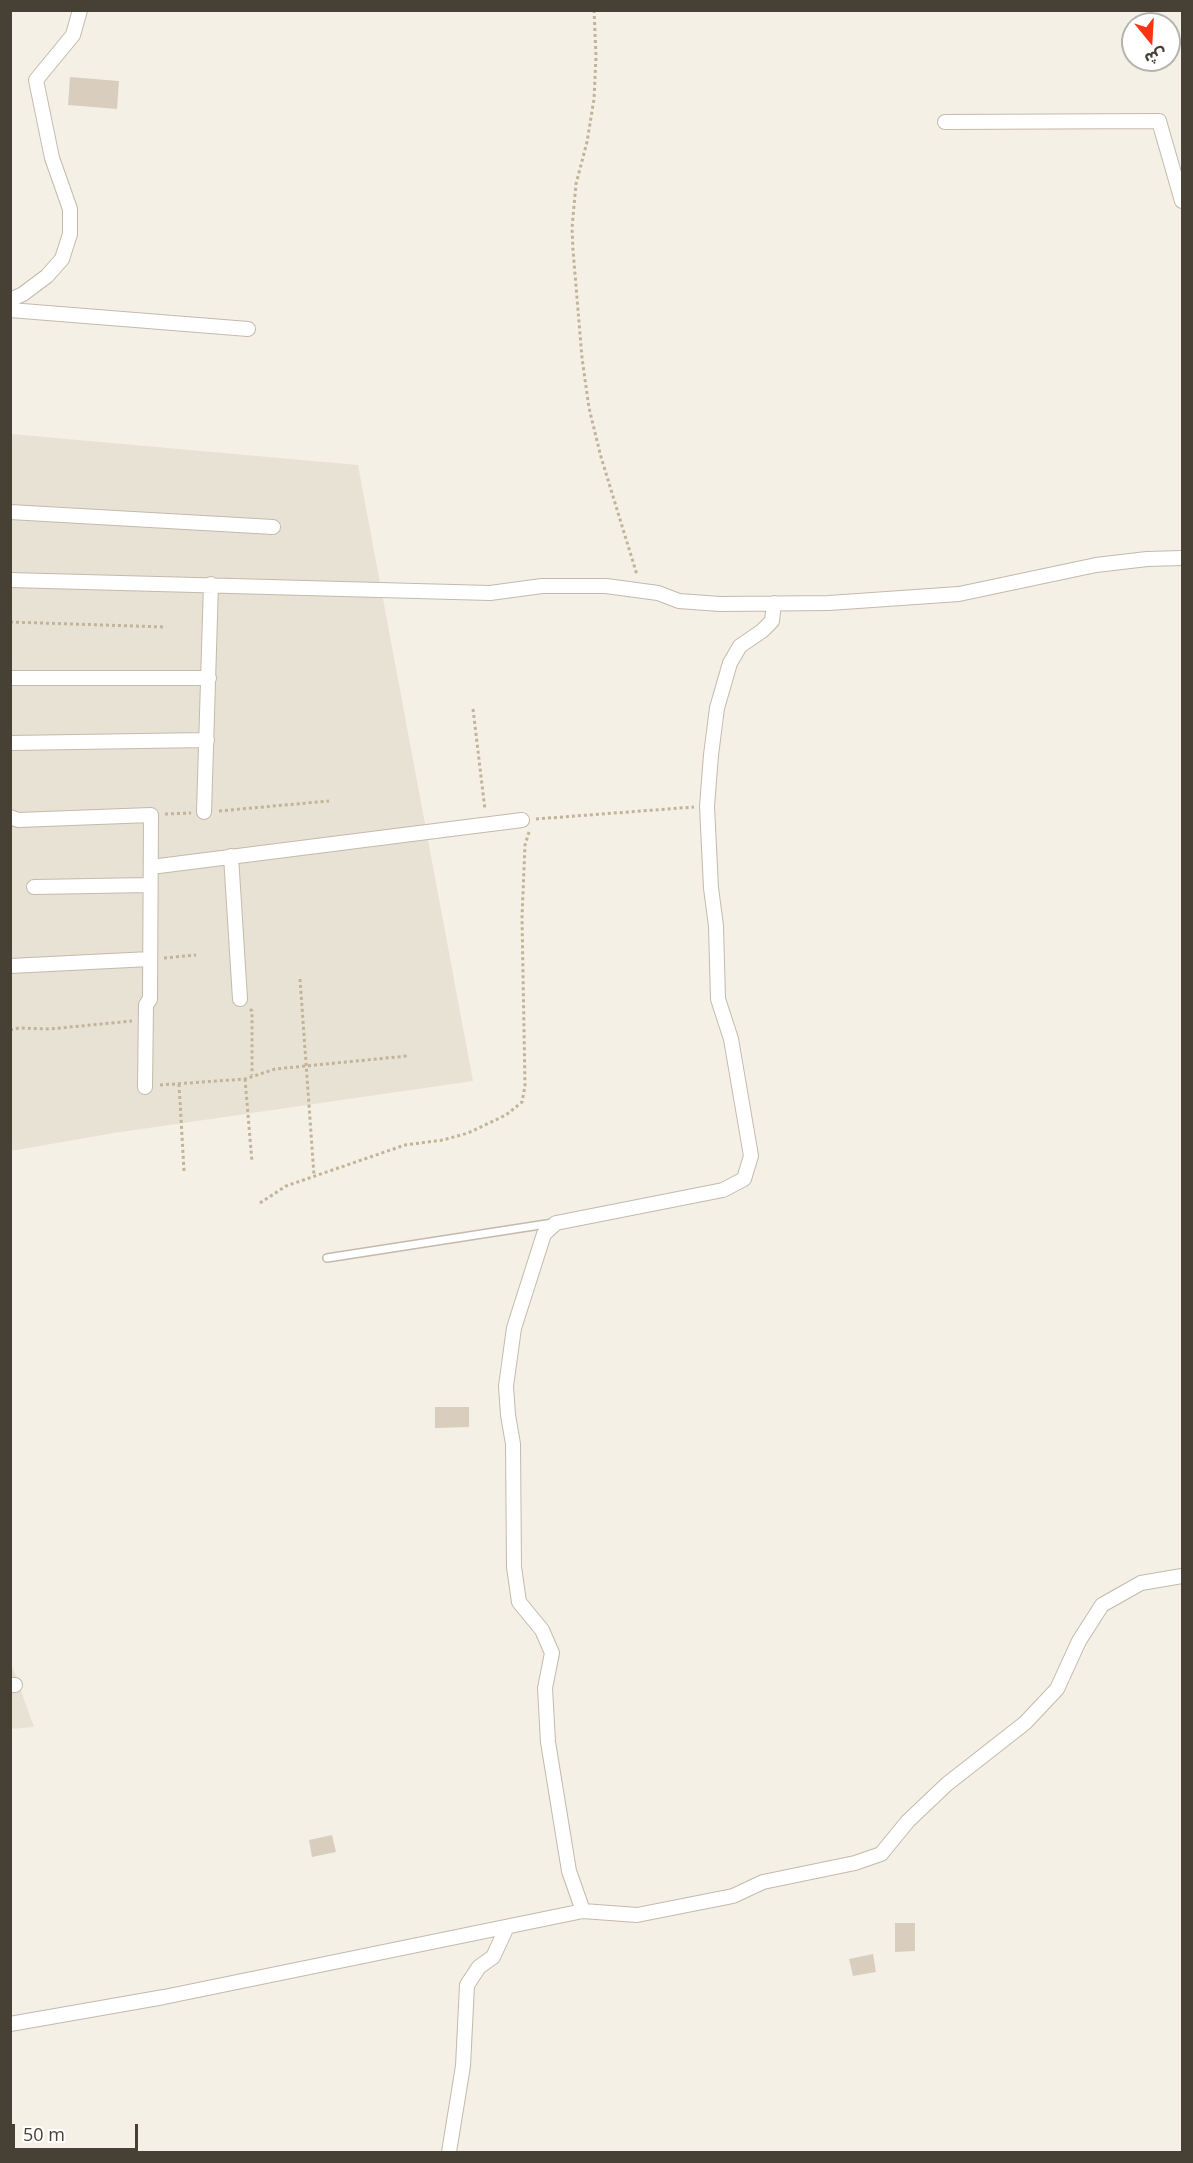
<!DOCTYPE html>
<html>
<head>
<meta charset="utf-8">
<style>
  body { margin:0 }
  #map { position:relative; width:1193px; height:2163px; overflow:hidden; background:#f4f0e6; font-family:"Open Sans","Noto Sans Arabic",sans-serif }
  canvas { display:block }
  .frame { position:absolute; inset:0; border:12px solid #474035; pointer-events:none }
  .north { position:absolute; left:1121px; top:12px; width:60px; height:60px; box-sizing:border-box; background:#fff; border:2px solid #b5b3ae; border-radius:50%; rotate:162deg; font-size:16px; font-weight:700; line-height:24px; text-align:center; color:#474035 }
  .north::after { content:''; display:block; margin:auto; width:21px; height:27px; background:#ff3312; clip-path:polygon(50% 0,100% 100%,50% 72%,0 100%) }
  .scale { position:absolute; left:12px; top:2124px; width:126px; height:27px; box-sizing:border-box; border:3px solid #474035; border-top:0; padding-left:8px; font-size:18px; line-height:21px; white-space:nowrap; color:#474035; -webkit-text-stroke:4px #fff; paint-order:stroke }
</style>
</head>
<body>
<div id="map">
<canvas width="1193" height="2163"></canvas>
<div class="frame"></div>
<div class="north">ش</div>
<div class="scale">50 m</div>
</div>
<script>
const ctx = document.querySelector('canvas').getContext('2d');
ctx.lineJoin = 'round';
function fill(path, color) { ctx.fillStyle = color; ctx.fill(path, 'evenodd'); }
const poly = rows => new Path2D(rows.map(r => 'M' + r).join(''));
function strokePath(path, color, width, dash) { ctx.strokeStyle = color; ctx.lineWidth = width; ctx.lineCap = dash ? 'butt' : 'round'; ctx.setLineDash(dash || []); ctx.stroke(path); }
fill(poly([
  [11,434,358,465,473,1081,114,1133,11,1151],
  [11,1663,34,1727,11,1729]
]), '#e8e2d4');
fill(poly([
  [70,77,119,81,117,109,68,105],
  [435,1407,469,1407,469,1427,435,1428],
  [332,1835,336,1852,312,1857,309,1840],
  [895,1923,915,1923,915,1951,895,1952],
  [873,1954,876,1972,853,1976,849,1959]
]), '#d9cebe');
const lane = poly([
  [327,1258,553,1223]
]);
const street = poly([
  [945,122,1159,121,1182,201],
  [10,300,23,294,47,276,62,259,70,234,70,209,52,158,36,80,73,35,80,10],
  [10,310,248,329],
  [10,512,273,527],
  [10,580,490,593,542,586,606,586,658,593,679,601,720,604,829,603,959,594,1096,565,1147,559,1182,558],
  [10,678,209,678],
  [10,743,207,740],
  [204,812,211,584],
  [10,817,18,820,151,815,150,999,146,1005,145,1087],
  [231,856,240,999],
  [151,867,522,820],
  [34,887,150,885],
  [10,966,150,959],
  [10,1685,15,1685],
  [583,1911,569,1871,548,1742,545,1688,552,1653,542,1630,519,1602,514,1567,513,1444,508,1415,506,1386,514,1328,544,1234,556,1223,723,1190,744,1179,751,1156,731,1039,718,999,716,926,711,888,707,806,711,755,717,708,730,663,740,646,762,631,772,621,774,603],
  [10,2024,164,1997,583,1911,637,1915,733,1896,763,1882,855,1863,881,1854,908,1821,947,1784,1025,1723,1057,1689,1079,1641,1102,1605,1141,1583,1182,1576],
  [449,2152,463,2066,467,1985,479,1967,493,1957,506,1929]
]);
strokePath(lane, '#c3baab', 10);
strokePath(street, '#c3baab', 16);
strokePath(poly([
  [594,10,596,56,594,99,587,142,576,184,572,228,573,250,582,358,589,408,601,457,637,575],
  [10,622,165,627],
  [473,709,485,810],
  [219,811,329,801],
  [165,814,191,813],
  [536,819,694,807],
  [164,958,196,955],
  [300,979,314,1175],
  [250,1009,252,1011,252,1075],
  [10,1030,19,1028,50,1029,132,1021],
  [245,1079,252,1162],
  [179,1084,184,1171],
  [160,1085,245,1079,275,1069,407,1056],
  [260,1203,286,1186,405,1145,443,1140,468,1133,506,1115,522,1102,525,1086,522,917,525,845,529,832]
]), '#c2b399', 3, [3, 3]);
strokePath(lane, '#fff', 7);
strokePath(street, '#fff', 14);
</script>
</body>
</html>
